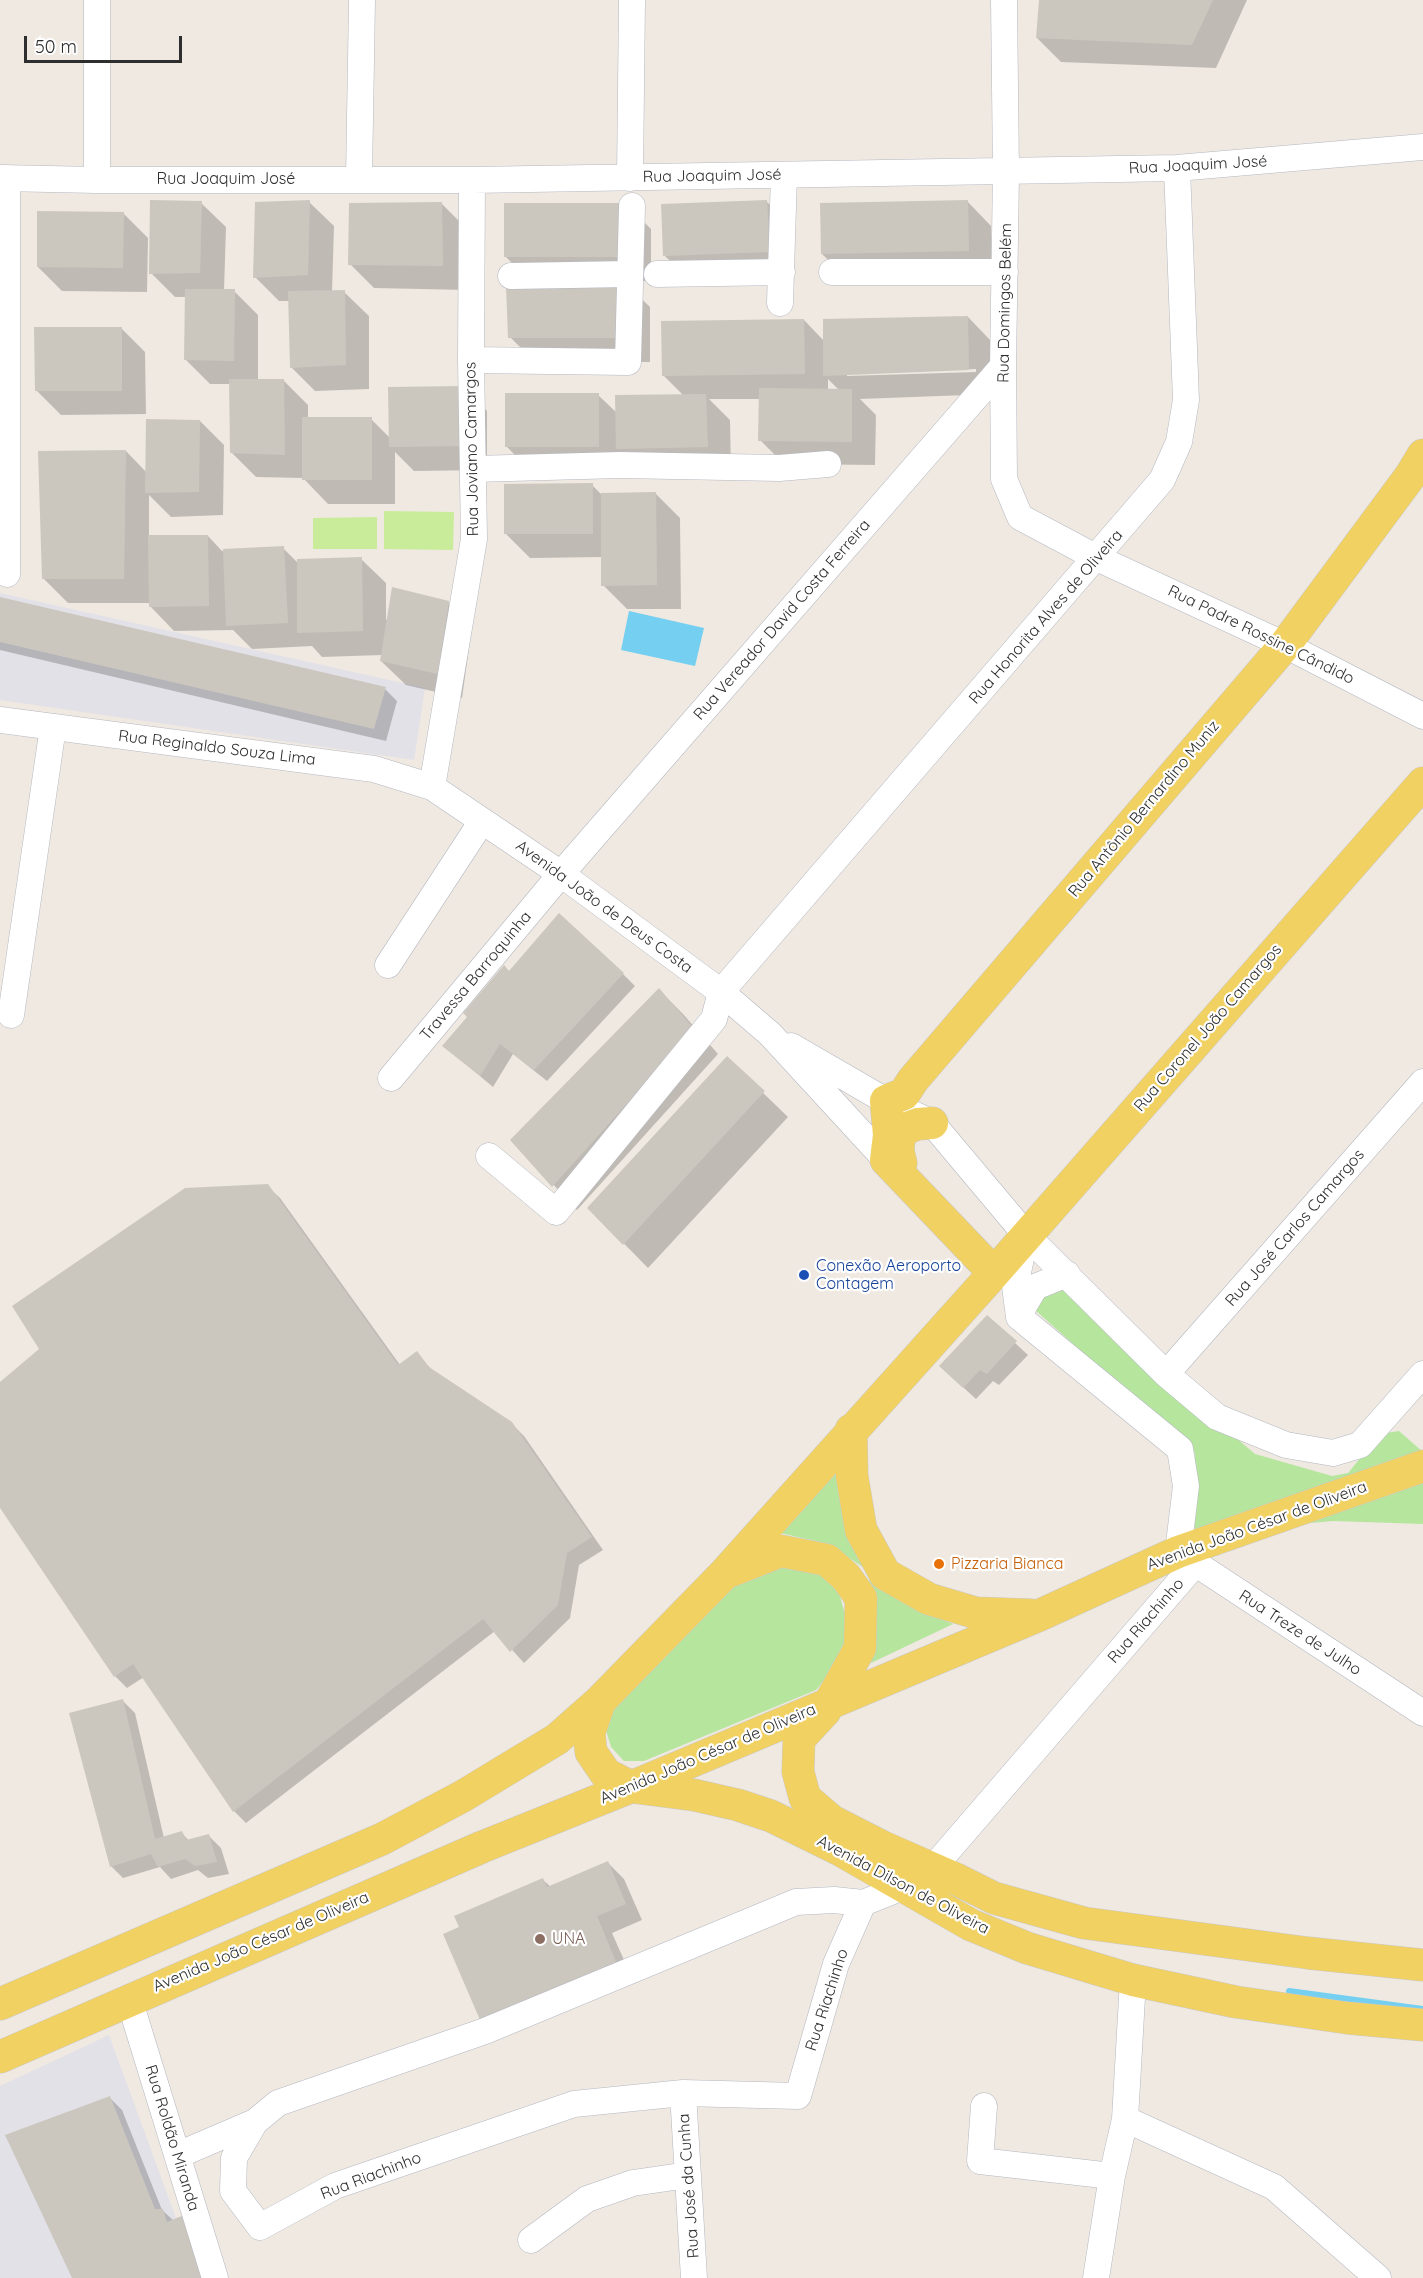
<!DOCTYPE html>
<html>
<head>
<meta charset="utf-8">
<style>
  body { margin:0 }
  #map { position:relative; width:1423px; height:2278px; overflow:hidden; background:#efe9e1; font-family:Quicksand,sans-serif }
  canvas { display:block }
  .scale { position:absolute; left:24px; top:36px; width:158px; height:27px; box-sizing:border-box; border:3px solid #2e2e2e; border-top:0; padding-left:8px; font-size:18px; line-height:21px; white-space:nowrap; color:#2e2e2e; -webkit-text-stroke:4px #fff; paint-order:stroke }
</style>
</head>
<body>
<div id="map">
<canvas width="1423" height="2278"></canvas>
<div class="scale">50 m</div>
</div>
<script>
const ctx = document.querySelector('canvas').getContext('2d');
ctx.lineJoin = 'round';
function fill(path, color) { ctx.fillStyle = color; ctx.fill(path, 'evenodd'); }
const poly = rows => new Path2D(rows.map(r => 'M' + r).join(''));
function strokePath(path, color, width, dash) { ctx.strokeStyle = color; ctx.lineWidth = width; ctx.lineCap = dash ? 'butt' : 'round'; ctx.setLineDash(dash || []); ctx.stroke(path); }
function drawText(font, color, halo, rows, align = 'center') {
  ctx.font = font + ' Quicksand,sans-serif'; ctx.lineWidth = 4.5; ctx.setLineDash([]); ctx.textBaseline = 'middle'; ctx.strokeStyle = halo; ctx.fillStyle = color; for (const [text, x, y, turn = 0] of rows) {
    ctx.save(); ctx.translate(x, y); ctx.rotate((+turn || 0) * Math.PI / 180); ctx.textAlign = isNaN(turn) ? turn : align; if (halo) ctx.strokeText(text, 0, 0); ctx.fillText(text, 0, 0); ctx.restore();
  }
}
fill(poly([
  [0,593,425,688,414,760,0,700],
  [109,2035,198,2278,0,2278,0,2086]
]), '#e3e1e8');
fill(poly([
  [1057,1284,1255,1454,1332,1476,1348,1473,1380,1434,1399,1431,1423,1452,1423,1524,1333,1521,1194,1533,1195,1453,1035,1310,1041,1293],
  [838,1460,920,1610,953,1624,871,1663,877,1616,867,1570,829,1544,780,1533],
  [787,1566,820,1571,839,1593,846,1618,845,1642,835,1667,816,1690,644,1761,624,1761,611,1747,606,1730,613,1708,731,1585,757,1573]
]), '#b6e59e');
fill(poly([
  [384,511,454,512,453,550,384,549],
  [377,517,377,549,313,549,313,518]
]), '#c9ec9a');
fill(poly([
  [629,611,704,628,695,666,621,650]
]), '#75cff0');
fill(poly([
  [1041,0,1247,0,1216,68,1061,62,1037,38],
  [967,201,991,226,992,275,847,278,822,254],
  [309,202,334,226,332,292,344,292,369,316,369,389,315,391,291,367,290,301,279,301,255,277],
  [767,202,791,226,793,276,689,280,665,256],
  [201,203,226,227,224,291,234,291,258,315,258,380,284,381,308,405,308,419,371,419,390,438,462,387,487,411,487,470,414,471,395,452,395,504,328,504,303,478,256,477,232,453,230,384,210,384,186,360,186,297,175,297,151,273],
  [442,204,466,228,467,290,374,288,350,264],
  [627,205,651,229,651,281,623,281,650,307,650,362,534,361,510,337,529,280,505,256],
  [123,213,148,238,147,292,62,291,38,267],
  [968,317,992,342,993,394,860,399,876,415,875,465,784,464,760,440,760,399,709,399,730,420,731,471,531,471,507,447,598,395,617,413,684,396,663,375,804,320,824,341],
  [976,369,976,372,847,376,847,373],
  [828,379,840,391,828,391],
  [121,328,145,352,146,414,61,415,37,391],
  [200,421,224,445,223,515,171,517,149,495,149,537,208,536,222,551,283,548,298,563,361,559,386,583,386,620,448,603,472,627,462,698,406,685,381,661,382,655,322,657,312,646,252,649,233,630,174,631,150,606,150,603,68,603,43,578,126,451,147,473],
  [592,485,601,494,656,494,680,518,681,609,627,609,603,585,603,557,530,558,506,534],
  [0,599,385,689,397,701,386,741,0,650],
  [509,973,623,974,635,986,547,1081,513,1054,493,1087,444,1046],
  [659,990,683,1014,718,1054,577,1210,513,1141],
  [727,1058,788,1117,648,1268,589,1208],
  [267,1186,280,1198,400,1365,416,1353,434,1372,511,1423,524,1436,603,1550,579,1565,570,1618,524,1663,495,1631,246,1823,234,1811,144,1677,127,1688,115,1676,0,1505,0,1384],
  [987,1317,1028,1355,999,1385,993,1381,976,1399,953,1378],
  [123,1701,135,1713,164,1838,182,1833,189,1841,209,1836,221,1848,229,1874,208,1878,198,1870,171,1879,160,1867,123,1878,111,1866],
  [608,1863,624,1879,642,1920,612,1933,632,1978,481,2020,461,1928,543,1880,551,1887],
  [110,2098,122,2110,162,2210,174,2221,74,2278]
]), '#0003');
strokePath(poly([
  [1289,1991,1423,2009]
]), '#75cff0', 6);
fill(poly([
  [1039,0,1213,0,1192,45,1036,38],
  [150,200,202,201,200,273,149,274],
  [310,200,308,275,253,278,255,202],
  [767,200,770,252,663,256,661,204],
  [968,200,969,251,821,254,820,203],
  [442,202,443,266,348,265,349,203],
  [504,203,628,203,627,257,504,257],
  [37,211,124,212,123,268,37,267],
  [626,281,626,338,508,338,506,286],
  [185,289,235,289,234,361,184,360],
  [345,290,346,365,290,368,288,291],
  [968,316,969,370,823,376,823,319],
  [804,319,805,374,662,376,661,321],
  [34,327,122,327,122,391,35,391],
  [229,379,284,379,285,455,230,453],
  [463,386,464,446,389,447,388,387],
  [759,388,852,389,852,442,758,441],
  [505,393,599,393,599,447,505,447],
  [706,394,708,447,616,449,615,395],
  [302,417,372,417,372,480,302,480],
  [146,419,200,420,199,492,145,493],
  [126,450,124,579,42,579,38,451],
  [593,483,593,534,504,534,504,484],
  [656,492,657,585,601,586,601,493],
  [148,535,208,535,209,606,149,607],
  [284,546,288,623,226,626,223,549],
  [362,557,363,631,297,633,297,559],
  [392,587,449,601,438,674,380,661],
  [0,597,386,687,374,729,0,642],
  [559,913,624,973,534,1070,500,1044,480,1076,442,1046,467,1017,463,1013,504,965,509,971],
  [659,988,694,1029,552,1187,510,1140],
  [727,1056,765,1091,623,1245,587,1208],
  [268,1184,398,1365,417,1351,429,1367,512,1422,592,1537,567,1553,558,1605,510,1652,483,1619,233,1812,133,1664,114,1677,0,1508,0,1382,39,1349,12,1306,185,1188],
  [987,1315,1017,1341,987,1374,980,1370,963,1388,939,1366],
  [123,1699,155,1839,182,1831,186,1840,209,1834,217,1862,195,1866,185,1859,158,1867,151,1854,110,1867,69,1713],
  [608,1861,626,1904,597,1916,616,1962,480,2020,443,1934,459,1927,454,1916,543,1878,547,1887],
  [110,2096,155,2209,163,2209,167,2222,184,2215,202,2278,72,2278,5,2135]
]), '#cbc7bf');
const minor = poly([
  [1004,0,1006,172,1003,366,1004,479,1020,517,1097,558,1285,645,1423,716],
  [0,178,97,180,472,180,1177,168,1423,147],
  [359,178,362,0],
  [630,178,632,0],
  [97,180,97,0],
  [832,272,1005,272],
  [657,274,782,272],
  [511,276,630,274],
  [780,303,784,175],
  [471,360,628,362,632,206],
  [474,469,620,465,779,468,828,464],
  [7,574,7,178],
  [0,720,374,769,432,787,561,874,721,992,770,1034,886,1160],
  [432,787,474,539,471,360,472,180],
  [388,965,482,821],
  [11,1015,53,727],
  [791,1046,886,1101,932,1123,1026,1235,1166,1374,1217,1417,1286,1445,1333,1453,1360,1445,1423,1374],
  [391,1078,561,874,1003,366],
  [489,1156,556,1212,714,1019,721,992,1162,480,1179,442,1186,400,1177,168],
  [1026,1235,1015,1286,1019,1317,1180,1449,1186,1486,1178,1552,1423,1713],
  [1019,1314,1035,1287,1067,1274],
  [1166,1374,1423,1082],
  [932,1869,1195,1564],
  [863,1903,836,1964,798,2096,683,2093,574,2104,335,2186,260,2227,233,2191,234,2158,255,2122,278,2103,485,2031,796,1902,834,1900,863,1903,903,1887],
  [129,1999,215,2278],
  [683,2093,694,2278],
  [984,2106,980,2161,1112,2176],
  [1125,2119,1274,2187,1378,2278],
  [178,2155,255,2122],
  [531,2240,587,2199,633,2183,688,2175],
  [1096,2278,1112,2176,1125,2119,1133,1980]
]);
const major = poly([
  [901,1163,898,1151,899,1139,904,1129,918,1124,932,1123],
  [994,1273,886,1160,889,1135,886,1101,904,1094,913,1080,1285,645,1411,475,1423,455],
  [851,1430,852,1476,861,1530,885,1574,929,1599,976,1613,1031,1615],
  [731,1571,781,1551,827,1560,846,1577,861,1598,860,1648,825,1711,799,1739,798,1772,805,1798,832,1821,883,1847,956,1879,994,1898,1084,1923,1308,1953,1423,1965],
  [600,1701,589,1733,591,1752,606,1774,631,1787,694,1795,738,1805,771,1816,842,1851,971,1925,1027,1948,1133,1980,1236,2002,1347,2018,1423,2025],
  [0,2004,382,1839,463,1796,557,1739,600,1701,724,1574,994,1273,1423,783],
  [0,2057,482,1847,631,1787,1040,1615,1178,1552,1423,1466]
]);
strokePath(minor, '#b4b7c1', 27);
strokePath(major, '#c9c9c9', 33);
strokePath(minor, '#fff', 26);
strokePath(major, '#f2d163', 32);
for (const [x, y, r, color] of [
  [804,1275,6,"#1a4fb4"],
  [939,1564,6,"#e8710a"],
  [540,1939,6,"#8d6e63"]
]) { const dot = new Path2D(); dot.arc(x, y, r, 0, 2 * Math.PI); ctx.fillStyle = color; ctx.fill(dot); strokePath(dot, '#fff', 2); }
drawText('16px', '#2e2e2e', '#fff', [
  ["Rua Joaquim José",1198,165,-3],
  ["Rua Joaquim José",712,176,-1],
  ["Rua Joaquim José",226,179],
  ["Rua Domingos Belém",1005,303,-89],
  ["Rua Joviano Camargos",472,449,-91],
  ["Rua Honorita Alves de Oliveira",1046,617,-49],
  ["Rua Vereador David Costa Ferreira",782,620,-49],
  ["Rua Padre Rossine Cândido",1261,635,26],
  ["Rua Reginaldo Souza Lima",217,748,7],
  ["Rua Antônio Bernardino Muniz",1144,809,-50],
  ["Avenida João de Deus Costa",604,907,36],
  ["Travessa Barroquinha",476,976,-50],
  ["Rua Coronel João Camargos",1208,1028,-49],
  ["Rua José Carlos Camargos",1295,1228,-49],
  ["Avenida João César de Oliveira",1257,1526,-20],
  ["Rua Riachinho",1146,1621,-49],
  ["Rua Treze de Julho",1300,1633,33],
  ["Avenida João César de Oliveira",708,1754,-23],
  ["Avenida Dilson de Oliveira",903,1885,28],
  ["Avenida João César de Oliveira",261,1942,-23],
  ["Rua Riachinho",827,2000,-72],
  ["Rua Roldão Miranda",172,2138,73],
  ["Rua Riachinho",371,2176,-21],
  ["Rua José da Cunha",689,2186,-94]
]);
drawText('16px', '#164399', '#fff', [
  ["Conexão Aeroporto",816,1266],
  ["Contagem",816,1284]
], 'left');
drawText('16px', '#c56008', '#fff', [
  ["Pizzaria Bianca",951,1564]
], 'left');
drawText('16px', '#785e54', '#fff', [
  ["UNA",552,1939]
], 'left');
</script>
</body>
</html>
